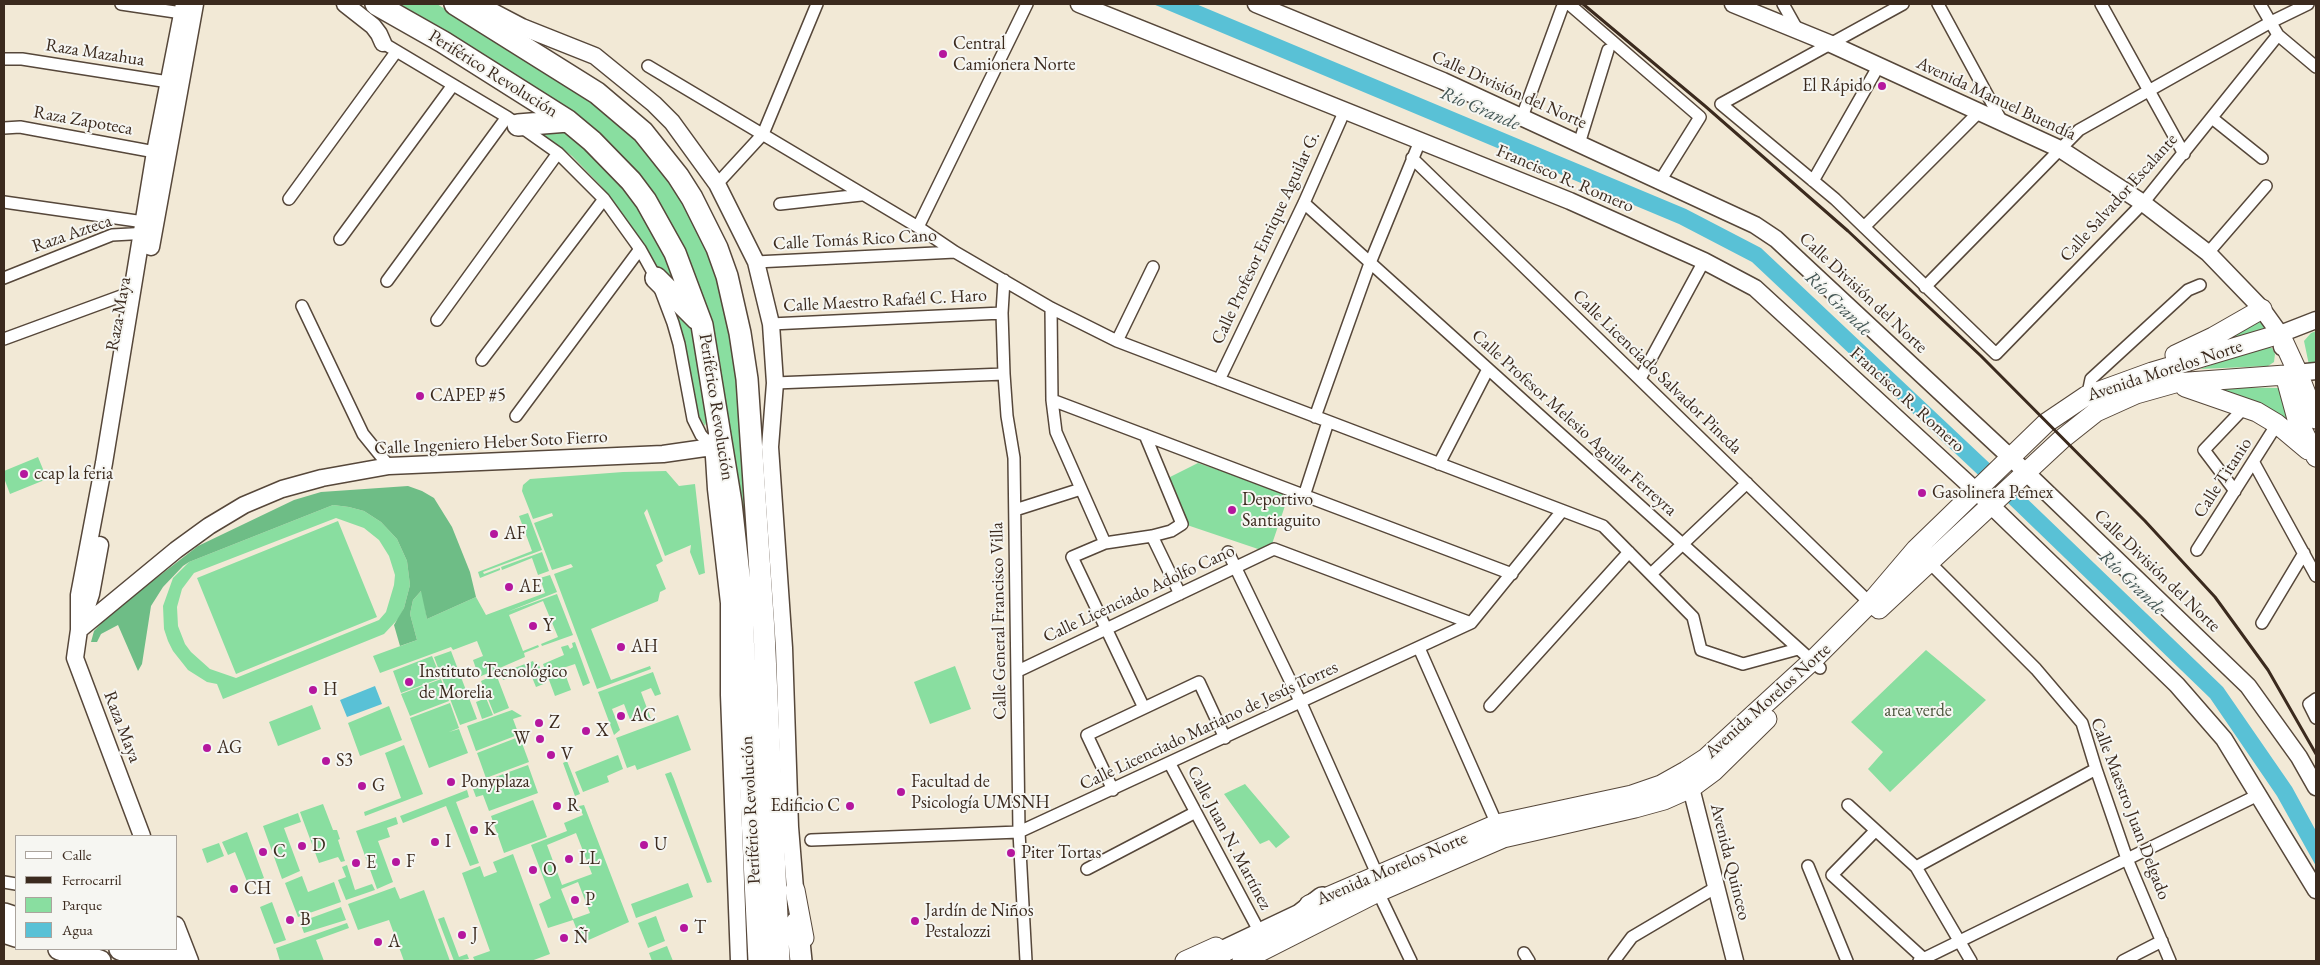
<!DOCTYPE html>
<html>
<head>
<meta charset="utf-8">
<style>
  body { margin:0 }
  #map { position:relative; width:2320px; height:965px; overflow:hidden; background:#f2e9d6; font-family:"EB Garamond",serif }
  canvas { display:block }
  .frame { position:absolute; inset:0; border:5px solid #3b2a1e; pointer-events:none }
  .legend { position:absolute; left:15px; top:835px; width:162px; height:115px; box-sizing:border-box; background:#f6f6f2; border:1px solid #aba49d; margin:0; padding:6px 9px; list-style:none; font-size:15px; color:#3b2a1e }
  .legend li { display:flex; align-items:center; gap:10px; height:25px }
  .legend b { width:25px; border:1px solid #aba49d }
</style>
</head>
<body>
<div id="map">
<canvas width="2320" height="965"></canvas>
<div class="frame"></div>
<ul class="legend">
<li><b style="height:6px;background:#fff"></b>Calle</li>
<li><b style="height:6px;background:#3b2a1e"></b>Ferrocarril</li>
<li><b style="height:14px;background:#89dea0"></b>Parque</li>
<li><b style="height:14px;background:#59c1d6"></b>Agua</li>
</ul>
</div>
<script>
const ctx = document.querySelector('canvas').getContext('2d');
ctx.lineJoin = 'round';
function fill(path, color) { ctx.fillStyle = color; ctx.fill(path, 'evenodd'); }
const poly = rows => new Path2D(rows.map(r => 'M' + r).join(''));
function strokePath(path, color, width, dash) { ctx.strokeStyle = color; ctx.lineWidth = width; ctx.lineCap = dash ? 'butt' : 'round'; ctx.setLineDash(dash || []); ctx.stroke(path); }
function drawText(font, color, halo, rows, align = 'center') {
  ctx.font = font + ' "EB Garamond",serif'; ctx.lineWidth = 4; ctx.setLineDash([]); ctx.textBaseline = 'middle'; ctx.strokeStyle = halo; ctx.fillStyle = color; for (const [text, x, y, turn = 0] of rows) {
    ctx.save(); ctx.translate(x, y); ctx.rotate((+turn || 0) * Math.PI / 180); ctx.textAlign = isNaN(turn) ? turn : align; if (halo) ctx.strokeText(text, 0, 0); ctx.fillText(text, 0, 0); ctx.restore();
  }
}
fill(poly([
  [390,4,437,4,605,111,629,131,675,184,698,226,733,321,760,666,729,444,655,198],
  [534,128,568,128,603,159,659,233,691,309,660,276,628,221,601,186,572,156],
  [671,296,697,331,709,413,705,426,699,416],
  [2258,319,2270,331,2195,350],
  [2316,331,2316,364,2309,365,2304,341,2311,333],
  [2264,346,2272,348,2275,354,2274,362,2268,366,2200,369],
  [2217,387,2281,388,2292,422],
  [38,457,47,479,10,494,4,478,4,471],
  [1198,463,1289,494,1272,544,1261,550,1187,525,1166,479],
  [666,471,679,486,695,484,705,573,699,575,690,552,691,545,665,556,647,509,644,513,663,561,656,565,666,589,660,592,658,601,591,629,611,680,650,666,651,669,597,689,554,574,573,567,571,564,552,570,534,523,553,516,552,513,533,519,522,491,523,485,530,479,623,472],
  [333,505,349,507,364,511,381,522,397,539,407,561,410,585,404,608,399,618,384,634,223,699,217,684,207,682,188,670,173,651,168,641,164,629,163,606,173,578,189,562],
  [336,518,364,528,379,540,389,556,395,575,394,585,386,612,379,620,236,678,210,669,191,652,185,644,178,626,177,607,182,589,194,573],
  [528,513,542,550,483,572,484,574,500,568,500,570,480,578,478,572,532,551,519,516],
  [338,521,377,617,236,674,197,578],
  [542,552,549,571,538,575,532,558,502,570,501,567],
  [550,575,557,592,507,612,557,594,573,635,542,646,541,644,558,637,543,601,509,615,523,651,538,645,539,647,524,653,525,657,479,677,473,660,483,656,477,641,453,650,451,647,380,673,373,656,417,640,410,614,413,600,422,590,427,619,476,597,486,615,545,593,540,578],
  [575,642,590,683,583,686,575,664,563,668,571,690,555,696,543,664,564,655,561,647,568,645,570,649,573,647,572,643],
  [1926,650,1986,700,1890,792,1868,769,1883,752,1851,722],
  [451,651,477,719,460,725,434,657],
  [432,656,441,678,401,693,393,671],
  [533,661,535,666,539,665,546,683,536,687,529,670,503,680,501,673],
  [955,666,971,709,930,724,914,682],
  [653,672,661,694,655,696,651,688,641,692,651,719,642,723,640,719,631,722,624,704,612,709,620,730,614,735,598,692],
  [496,674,509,708,494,714,481,681],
  [441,679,449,701,410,716,401,694],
  [486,698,493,715,482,719,476,702],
  [450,703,459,728,449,732,459,729,468,753,429,768,410,718],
  [312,705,321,729,278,746,269,722],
  [389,706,402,740,360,756,348,723],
  [512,710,522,716,513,719,529,762,486,778,477,753,516,738,515,736,476,751,467,726],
  [678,715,691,750,637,770,635,765,627,768,616,738],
  [404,745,423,794,365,816,364,812,401,798,385,753],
  [618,755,623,769,607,776,609,782,583,792,575,772],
  [567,761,580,794,575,796,563,763],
  [528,765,538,793,489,811,483,795,476,797,473,789,488,784,487,780],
  [671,772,674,779,712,882,707,883,665,774],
  [1245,784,1290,837,1276,848,1269,840,1260,844,1224,794],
  [467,790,469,797,456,802,479,863,470,866,446,806,403,823,400,816],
  [533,800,547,837,504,853,491,816],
  [323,804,333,830,337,830,340,839,338,840,345,861,341,862,338,857,319,863,300,812],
  [584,805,629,922,582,943,573,920,548,928,539,904,551,898,531,845,567,831,564,823,583,815,579,806],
  [576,833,592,874,562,885,547,845],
  [578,882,590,913,573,919,561,889],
  [298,813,301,822,284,828,300,871,282,879,263,826],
  [396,817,398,824,387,828,390,837,378,841,393,882,377,889,356,831],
  [247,832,264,878,248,884,235,852,228,855,222,842],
  [219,843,224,856,207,863,202,849],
  [513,854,550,954,531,961,475,961,473,957,490,951,462,873,480,866,484,877,497,872,493,862],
  [347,865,355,890,372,884,375,890,346,900,338,880,346,877,342,867],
  [302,876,308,892,334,882,341,902,298,917,285,883],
  [688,883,693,897,636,918,631,904],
  [395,887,400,899,424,890,450,961,404,961,389,920,358,930,348,904],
  [272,902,286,940,274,944,260,907],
  [341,907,346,920,304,933,300,922],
  [656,916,665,941,648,948,638,923],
  [444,917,459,957,467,954,469,959,454,961,438,919],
  [347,923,349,928,316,940,324,961,280,961,276,948],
  [667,946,673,961,652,961,649,953]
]), '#89dea0');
fill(poly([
  [408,486,422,491,434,498,452,527,470,572,476,597,427,619,421,591,413,600,410,614,417,640,400,646,394,625,404,608,410,585,407,561,397,539,381,522,364,511,349,507,333,505,189,562,183,566,163,587,151,606,142,664,138,671,118,625,101,634,97,642,91,642,94,631,111,613,198,546,294,500,321,492]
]), '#6ebd86');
fill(poly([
  [1153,4,1196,4,1686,209,1761,248,2018,490,2223,687,2292,787,2316,831,2316,866,2277,796,2210,698,2007,502,1752,262,1679,224],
  [375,686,382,704,347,717,340,700]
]), '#59c1d6');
const street = poly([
  [121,4,182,13],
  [1569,4,1700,117,1660,181],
  [1783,4,1797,29],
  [1903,4,1721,104,1835,199,1996,354,2143,203,2278,35],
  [1938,4,2001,120],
  [2101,4,2184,154],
  [2260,4,2278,35,2316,67],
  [383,43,507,117,558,153,604,199,640,249,656,278,673,323,679,344,693,419,701,435,712,447],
  [4,59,22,59,175,83],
  [648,66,918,227,955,252,1051,308,1117,341,1603,526,1693,617,1701,650,1743,664,1798,649],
  [1522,117,1562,8],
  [2212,118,2262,158],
  [4,128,20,127,155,152],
  [1579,144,1608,50],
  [1412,158,1874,607],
  [1813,181,1878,67],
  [717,184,763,134,817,4],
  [289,199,396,52],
  [4,202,151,223],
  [1304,203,1820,668],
  [780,204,861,195],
  [918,227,1027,4],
  [1864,227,1980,111],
  [340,239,453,85],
  [2208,253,2266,186],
  [756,262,955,252],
  [4,278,112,235,149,233],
  [1004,280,1002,313,1004,374,1007,416,1014,458,1019,832,1026,961],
  [387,281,507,117],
  [1925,287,2079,130,2271,22,2308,4],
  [302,306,363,434,389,466],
  [1051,308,1052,400,1056,432,1105,543],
  [437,320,558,153],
  [771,324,1002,313],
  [4,339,132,292],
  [1117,341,1153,267],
  [482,360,604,199],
  [1640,379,1704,261],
  [1219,380,1304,203,1345,110],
  [775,383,1004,374],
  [2087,398,2091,379,2188,290,2200,285],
  [1052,400,1512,574],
  [516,416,640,249],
  [1315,417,1370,263,1420,141],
  [2254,463,2316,576],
  [1439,464,1488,369],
  [2235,491,2204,450,2244,408],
  [1304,496,1328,422],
  [1015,510,1081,489],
  [1152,536,1180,594],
  [2197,550,2277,424],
  [1228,552,1301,703,1377,874,1378,892,1411,961],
  [1926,559,2036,669,2082,723,2096,769,2127,859,2170,961],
  [1651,574,1747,483],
  [2262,623,2304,553],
  [1419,648,1499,829],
  [1018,671,1274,549,1471,623],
  [2316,699,2309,704,2316,718],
  [1490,706,1629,552],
  [1144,708,1072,557,1105,543,1152,536,1171,531,1182,524,1145,435],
  [1170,764,1258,929],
  [1113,790,1087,735,1199,682,1225,738],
  [1848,805,1916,867,1971,961],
  [1875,831,1832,875,1924,959],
  [811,840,1019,832,1471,623,1562,511],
  [1808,866,1847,961],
  [1916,867,2096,769],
  [1087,869,1194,813],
  [4,882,16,884],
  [1524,953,1529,961],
  [1614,961,1632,937,1715,888],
  [1919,961,2258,795],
  [2123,961,2162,941]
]);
const secondary = poly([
  [345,4,373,26,379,34,383,43],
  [478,4,522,27,595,56,654,104,672,122,717,184,756,262,771,324,775,383,770,447,784,648,790,827,796,901],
  [1079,4,1570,201,1704,261,1755,288,1975,490,2177,685,2224,739,2316,890],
  [1256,4,1443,81,1755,225,1776,239,2010,457,2248,686,2299,757,2316,787],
  [1733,4,1831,44,2060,149,2143,203,2208,253,2262,309,2280,334,2282,347],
  [151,247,195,4],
  [2280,334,2316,320],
  [2286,374,2316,371],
  [713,441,716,489,729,603,729,695,739,961],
  [83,618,91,594,100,545],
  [79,630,176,550,209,526,244,505,282,489,322,478,389,466,663,454,712,447],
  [1688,776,1735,961],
  [142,836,75,658,79,630,79,595,104,463,155,152,184,4],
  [176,925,190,961]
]);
const primary = poly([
  [2175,355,2213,337,2262,309],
  [2185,387,2257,412,2277,424,2308,450],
  [1879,609,2062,439,2096,412,2136,394,2175,383,2285,375,2297,419,2316,457],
  [795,890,804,938],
  [1309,905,1497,824,1632,795,1661,785,1686,771,1706,758,1812,661,1870,603,1916,549,2046,423,2086,396,2152,372,2280,334,2298,373,2316,419],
  [151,949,185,961],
  [1185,961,1216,947],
  [1242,961,1378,892,1503,838,1635,808,1664,800,1691,788,1714,771,1767,719]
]);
const highway = poly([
  [376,4,443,42,568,121,592,141,631,181,646,201,675,253,702,325,731,503,741,593,759,961],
  [455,4,597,93,643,132,678,176,692,198,717,248,727,276,740,333,747,379,764,631,779,961],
  [518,125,568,121],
  [656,278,697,319],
  [4,914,16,918],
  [797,922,801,961],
  [4,932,16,936],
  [59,949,100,961],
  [120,949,154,961],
  [1203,961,1300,915,1322,898]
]);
strokePath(street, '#56473a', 14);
strokePath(secondary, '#56473a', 19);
strokePath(primary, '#56473a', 21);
strokePath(highway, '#56473a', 24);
strokePath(street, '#fff', 11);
strokePath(secondary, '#fff', 16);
strokePath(primary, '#fff', 19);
strokePath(highway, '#fff', 21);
strokePath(poly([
  [1583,4,1705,106,1848,231,1981,356,2145,521,2215,597,2268,670,2316,754]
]), '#3b2a1e', 3);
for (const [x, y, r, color] of [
  [943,54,5,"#b5179e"],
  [1882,86,5,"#b5179e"],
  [420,396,5,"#b5179e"],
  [24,474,5,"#b5179e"],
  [1922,493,5,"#b5179e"],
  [1232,510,5,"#b5179e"],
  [494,534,5,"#b5179e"],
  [509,587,5,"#b5179e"],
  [533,626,5,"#b5179e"],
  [621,647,5,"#b5179e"],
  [409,682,5,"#b5179e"],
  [313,690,5,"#b5179e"],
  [621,716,5,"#b5179e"],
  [539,723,5,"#b5179e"],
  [586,731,5,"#b5179e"],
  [540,739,5,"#b5179e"],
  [207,748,5,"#b5179e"],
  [551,755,5,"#b5179e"],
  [326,761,5,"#b5179e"],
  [451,782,5,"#b5179e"],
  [362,786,5,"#b5179e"],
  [901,792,5,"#b5179e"],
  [557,806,5,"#b5179e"],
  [850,806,5,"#b5179e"],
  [474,830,5,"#b5179e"],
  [435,842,5,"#b5179e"],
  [644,845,5,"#b5179e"],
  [302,846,5,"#b5179e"],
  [263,852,5,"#b5179e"],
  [1011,853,5,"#b5179e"],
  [569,859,5,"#b5179e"],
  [396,862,5,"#b5179e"],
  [356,863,5,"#b5179e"],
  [533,870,5,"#b5179e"],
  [234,889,5,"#b5179e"],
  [575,900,5,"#b5179e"],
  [290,920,5,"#b5179e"],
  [915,921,5,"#b5179e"],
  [684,928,5,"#b5179e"],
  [462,935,5,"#b5179e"],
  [564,938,5,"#b5179e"],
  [378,942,5,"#b5179e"]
]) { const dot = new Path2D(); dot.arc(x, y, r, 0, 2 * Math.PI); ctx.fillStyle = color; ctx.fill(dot); strokePath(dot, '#f6f6f2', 2); }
drawText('18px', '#3b2a1e', '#f6f6f2', [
  ["Central",953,44],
  ["Camionera Norte",953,65],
  ["El Rápido",1872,86,"right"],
  ["CAPEP #5",430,396],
  ["ccap la feria",34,474],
  ["Gasolinera Pemex",1932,493],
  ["Deportivo",1242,500],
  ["Santiaguito",1242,521],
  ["AF",504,534],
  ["AE",519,587],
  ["Y",543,626],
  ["AH",631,647],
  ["Instituto Tecnológico",419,672],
  ["de Morelia",419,693],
  ["H",323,690],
  ["AC",631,716],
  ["Z",549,723],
  ["X",596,731],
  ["W",530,739,"right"],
  ["AG",217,748],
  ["V",561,755],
  ["S3",336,761],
  ["Ponyplaza",461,782],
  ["Facultad de",911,782],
  ["Psicología UMSNH",911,803],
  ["G",372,786],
  ["R",567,806],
  ["Edificio C",840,806,"right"],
  ["K",484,830],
  ["I",445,842],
  ["U",654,845],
  ["D",312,846],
  ["C",273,852],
  ["Piter Tortas",1021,853],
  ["LL",579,859],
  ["F",406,862],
  ["E",366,863],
  ["O",543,870],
  ["CH",244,889],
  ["P",585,900],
  ["Jardín de Niños",925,911],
  ["Pestalozzi",925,932],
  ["B",300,920],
  ["T",694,928],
  ["J",472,935],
  ["Ñ",574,938],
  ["A",388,942]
], 'left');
drawText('18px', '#3b2a1e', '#f6f6f2', [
  ["Raza Mazahua",95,53,9],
  ["Periférico Revolución",493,74,32],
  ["Calle División del Norte",1509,90,24],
  ["Avenida Manuel Buendía",1996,99,25],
  ["Raza Zapoteca",83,121,10],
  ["Francisco R. Romero",1565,179,23],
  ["Calle Salvador Escalante",2119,198,-48],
  ["Raza Azteca",72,234,-19],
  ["Calle Profesor Enrique Aguilar G.",1266,238,-65],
  ["Calle Tomás Rico Cano",855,240,-3],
  ["Calle División del Norte",1863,293,43],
  ["Calle Maestro Rafaél C. Haro",885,301,-3],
  ["Raza Maya",119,314,-80],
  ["Avenida Morelos Norte",2165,371,-18],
  ["Calle Licenciado Salvador Pineda",1657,372,44],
  ["Francisco R. Romero",1907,400,42],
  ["Periférico Revolución",716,407,81],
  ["Calle Profesor Melesio Aguilar Ferreyra",1574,423,42],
  ["Calle Ingeniero Heber Soto Fierro",491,443,-3],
  ["Calle Titanio",2223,478,-57],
  ["Calle División del Norte",2157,571,44],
  ["Calle Licenciado Adolfo Cano",1139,594,-25],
  ["Calle General Francisco Villa",999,621,-91],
  ["Avenida Morelos Norte",1768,701,-42],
  ["Calle Licenciado Mariano de Jesús Torres",1209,726,-25],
  ["Raza Maya",122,727,69],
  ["Calle Maestro Juan Delgado",2130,809,69],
  ["Periférico Revolución",751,810,-93],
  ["Calle Juan N. Martínez",1229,838,62],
  ["Avenida Quinceo",1730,862,76],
  ["Avenida Morelos Norte",1392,869,-23]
]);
drawText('18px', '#4e573e', '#f6f6f2', [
  ["area verde",1918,711]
]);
drawText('italic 19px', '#445755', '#f6f6f2', [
  ["Río Grande",1480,109,23],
  ["Río Grande",1838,304,44],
  ["Río Grande",2132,583,44]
]);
</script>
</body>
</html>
